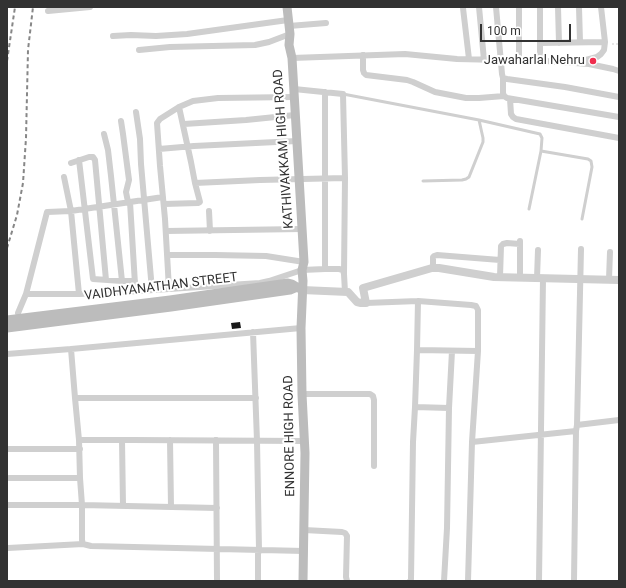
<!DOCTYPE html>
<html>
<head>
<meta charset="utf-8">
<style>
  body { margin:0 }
  #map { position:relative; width:626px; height:588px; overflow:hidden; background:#fff; font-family:Roboto,sans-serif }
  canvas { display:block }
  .frame { position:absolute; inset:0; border:8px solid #323232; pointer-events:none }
  .scale { position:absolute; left:480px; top:24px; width:91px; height:18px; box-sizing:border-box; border:2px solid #323232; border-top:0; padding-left:5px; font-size:12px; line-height:14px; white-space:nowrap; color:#323232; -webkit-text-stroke:3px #fff; paint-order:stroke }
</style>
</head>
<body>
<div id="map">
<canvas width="626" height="588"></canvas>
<div class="frame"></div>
<div class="scale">100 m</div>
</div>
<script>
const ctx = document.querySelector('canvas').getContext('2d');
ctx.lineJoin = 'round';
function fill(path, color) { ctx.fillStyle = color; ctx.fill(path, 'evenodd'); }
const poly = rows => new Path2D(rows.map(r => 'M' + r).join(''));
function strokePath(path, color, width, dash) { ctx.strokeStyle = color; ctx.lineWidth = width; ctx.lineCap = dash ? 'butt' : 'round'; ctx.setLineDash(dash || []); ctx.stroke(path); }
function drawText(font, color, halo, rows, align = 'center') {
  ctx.font = font + ' Roboto,sans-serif'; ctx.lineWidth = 4; ctx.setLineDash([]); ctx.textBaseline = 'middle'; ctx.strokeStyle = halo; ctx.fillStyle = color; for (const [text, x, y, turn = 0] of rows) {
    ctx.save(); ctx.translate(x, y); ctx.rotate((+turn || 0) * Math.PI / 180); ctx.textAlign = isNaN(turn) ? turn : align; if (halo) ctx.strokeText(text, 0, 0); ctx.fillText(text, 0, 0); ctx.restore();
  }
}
fill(poly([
  [240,322,241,328,232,329,231,323]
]), '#191919');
strokePath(poly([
  [612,44,619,44]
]), '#cfcfcf', 1, [2, 2]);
strokePath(poly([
  [343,94,479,120,540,134,542,138,541,151,588,159,591,161,592,167,582,219],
  [423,181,462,180,466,179,469,177,483,142,483,138,479,120],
  [529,209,541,151]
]), '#cfcfcf', 3);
strokePath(poly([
  [479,7,484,60],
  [496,7,502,74,503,78,507,79,565,87,619,97],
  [519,7,519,60],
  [540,7,540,43],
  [558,7,559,43],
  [579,7,580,42],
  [463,8,469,59],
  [48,11,90,7],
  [289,26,326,23],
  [113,36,131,35,156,36,187,34,288,20],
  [139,50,170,47,255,45,269,42,290,34],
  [363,55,363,70,364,73,366,75,407,80,413,82,435,92,466,98,479,98,504,96],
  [292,58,405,54,457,59,546,61,589,64,613,69,619,71],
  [540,61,540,43,605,42],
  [582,61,597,57,601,54,604,50,605,42,601,7],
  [503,78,503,93,504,96,507,98,619,117],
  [294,89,343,94,345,178,344,274],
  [325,92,325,269],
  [510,99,511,114,513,117,516,119,619,138],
  [136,112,140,139,141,164,152,290],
  [121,121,123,134,129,180,126,192,128,202],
  [184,124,246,120,295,115],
  [104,134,108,150,111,176,122,281],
  [159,149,194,146,297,141],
  [79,160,93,279,122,281,135,281],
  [71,163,89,157,93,157,95,160,106,280],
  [195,183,260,180,345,178],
  [130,202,135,284],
  [164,204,198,203,200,202,195,183,191,162,179,107],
  [209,211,210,231],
  [166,231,302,229],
  [520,241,520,278],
  [168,255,215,255,266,256,304,262],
  [432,268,433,266,433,257,434,256,437,255,500,260],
  [500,277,501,246,503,244,507,243,520,244],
  [537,278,538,250],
  [609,279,610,252],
  [169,289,165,219,160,166,157,123,160,119,179,107,193,101,218,98,294,97],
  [26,294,79,294,108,293,260,283,269,281,302,270,325,269,339,269,343,270,344,274,345,292],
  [79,294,71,211,163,197],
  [418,301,471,305,476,306,478,310,478,351,472,442],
  [366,303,418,301,417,350,478,351],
  [18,313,26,294,47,212,71,211,64,177],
  [253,332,257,441,259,550,258,554,258,581],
  [71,349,75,398,79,440],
  [7,354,71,349,301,328],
  [302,394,370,394,373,396,374,400,374,466],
  [75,398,256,398],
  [415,407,417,350],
  [577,425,581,249],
  [122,440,123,506],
  [170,440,171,507],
  [216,440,217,581],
  [7,449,80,449],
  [9,478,80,478],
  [7,505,82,505,217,508],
  [304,530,342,532,345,533,347,536,346,577,347,581],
  [8,548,83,544],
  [304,551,91,546,83,544,82,540,82,505,80,478,79,440,132,440,305,441],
  [410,581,411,579,413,442,415,407,449,408],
  [444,581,447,528,449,408,452,351],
  [468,581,472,442,576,431,577,425,619,420],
  [539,581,543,278],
  [574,581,576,431]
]), '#cfcfcf', 6);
strokePath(poly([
  [302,290,348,292,357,302,361,303,366,303,363,288,432,268,439,268,494,277,619,280]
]), '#cfcfcf', 8);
strokePath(poly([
  [287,7,290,34,289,45,292,58,304,262,302,270,303,281,301,328,302,394,305,453,303,581],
  [7,320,170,300,288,283,292,284,302,290],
  [7,328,171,307,290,290,297,287]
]), '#bcbcbc', 9);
strokePath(poly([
  [7,61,15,7],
  [7,248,17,215,23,183,26,138,28,50,33,7]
]), '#878787', 2, [4, 3]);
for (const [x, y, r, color] of [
  [593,61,4,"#f02d4e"]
]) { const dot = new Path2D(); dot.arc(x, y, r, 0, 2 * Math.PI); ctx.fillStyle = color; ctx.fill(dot); strokePath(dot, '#fff', 1.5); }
drawText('13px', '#323232', '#fff', [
  ["Jawaharlal Nehru",585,61]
], 'right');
drawText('13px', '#323232', '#fff', [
  ["KATHIVAKKAM HIGH ROAD",284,149,-94],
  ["VAIDHYANATHAN STREET",161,287,-7],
  ["ENNORE HIGH ROAD",290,436,-91]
]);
</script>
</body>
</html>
